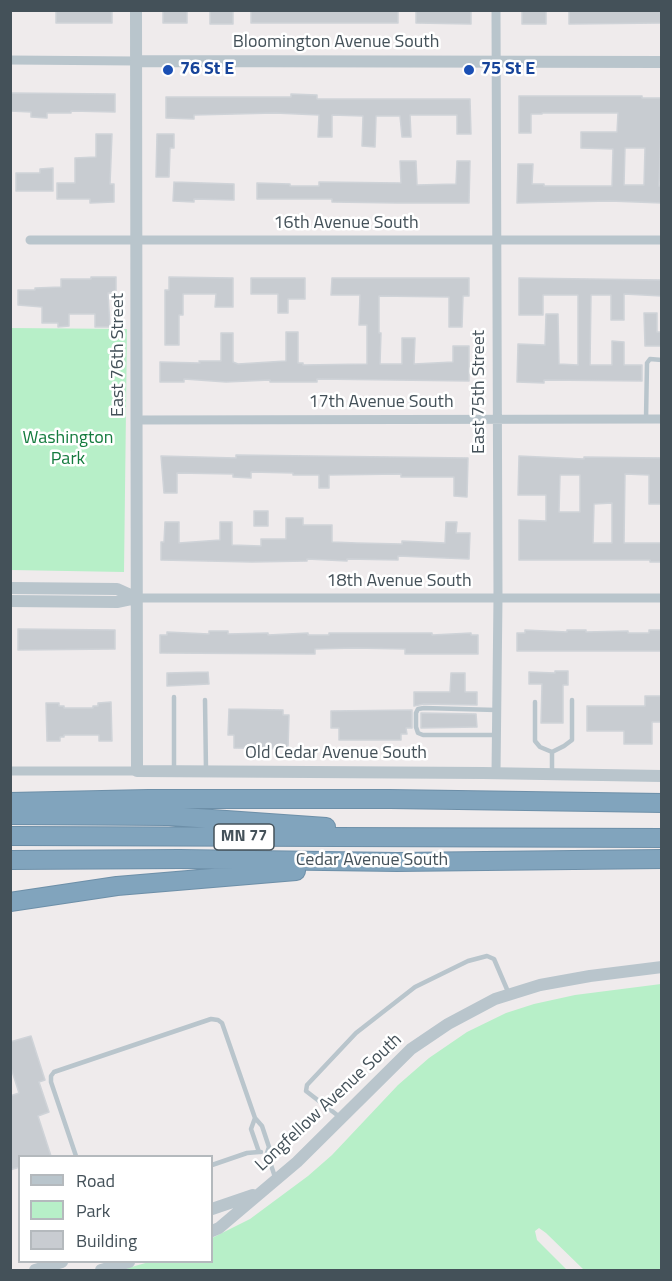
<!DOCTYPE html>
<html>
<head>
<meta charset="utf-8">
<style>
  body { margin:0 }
  #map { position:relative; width:672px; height:1281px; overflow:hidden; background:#efebec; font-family:"Titillium Web",sans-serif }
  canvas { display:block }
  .frame { position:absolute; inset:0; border:12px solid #445159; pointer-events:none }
  .legend { position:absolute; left:18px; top:1155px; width:195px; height:108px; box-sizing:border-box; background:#fff; border:2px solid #b4b9bd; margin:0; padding:8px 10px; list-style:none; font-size:18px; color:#445159 }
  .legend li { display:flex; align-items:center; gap:12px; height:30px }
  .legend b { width:30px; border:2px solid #b4b9bd }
</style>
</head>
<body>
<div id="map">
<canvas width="672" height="1281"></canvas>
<div class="frame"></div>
<ul class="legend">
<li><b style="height:8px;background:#b9c5cc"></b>Road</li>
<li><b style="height:16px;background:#b7efc8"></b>Park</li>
<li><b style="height:16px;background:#c8ccd1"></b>Building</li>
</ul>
</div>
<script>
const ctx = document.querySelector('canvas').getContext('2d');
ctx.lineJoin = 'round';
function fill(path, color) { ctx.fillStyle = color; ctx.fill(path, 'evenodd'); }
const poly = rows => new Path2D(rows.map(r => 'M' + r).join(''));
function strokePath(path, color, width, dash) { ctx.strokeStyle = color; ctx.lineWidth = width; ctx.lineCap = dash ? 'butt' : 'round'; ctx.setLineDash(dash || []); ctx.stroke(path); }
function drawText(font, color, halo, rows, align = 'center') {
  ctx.font = font + ' "Titillium Web",sans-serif'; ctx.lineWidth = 5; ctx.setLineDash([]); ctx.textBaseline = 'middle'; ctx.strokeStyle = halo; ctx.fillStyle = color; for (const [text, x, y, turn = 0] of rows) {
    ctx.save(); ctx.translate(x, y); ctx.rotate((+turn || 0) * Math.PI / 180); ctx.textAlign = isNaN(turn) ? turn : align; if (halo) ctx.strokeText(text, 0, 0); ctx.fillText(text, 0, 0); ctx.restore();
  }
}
fill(poly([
  [11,328,127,329,124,572,11,570],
  [661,984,661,1270,584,1270,546,1233,539,1228,535,1231,537,1240,567,1270,121,1270,149,1262,212,1262,212,1238,250,1219,308,1176,332,1155,398,1085,429,1058,467,1032,506,1013,534,1004,575,995]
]), '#b7efc8');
const building = poly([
  [56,10,112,10,112,23,56,23,56,10],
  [163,10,187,10,187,23,163,23,163,10],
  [210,10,233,10,233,24,210,24,210,10],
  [251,10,398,10,398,23,251,23,251,10],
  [416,10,471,10,471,24,416,23,416,10],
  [522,10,546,10,546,24,522,24,522,10],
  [569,10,662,10,662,23,569,24,569,10],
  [10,93,115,94,115,112,71,111,71,113,47,113,47,118,31,117,31,112,10,111,10,93],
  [291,94,317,95,317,99,470,99,471,134,457,134,457,115,410,115,411,137,402,137,400,116,376,116,375,147,362,146,363,116,332,115,332,137,318,137,319,115,275,113,194,115,194,119,166,118,166,97,291,97,291,94],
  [519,96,642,96,642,98,662,98,659,186,662,186,662,203,610,201,517,203,518,164,533,164,532,184,544,184,544,186,612,186,613,149,581,148,581,132,617,132,618,113,542,113,542,114,531,114,531,133,519,133,519,96],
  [625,148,645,148,644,185,624,185,625,148],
  [96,134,112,134,110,184,114,184,114,202,90,203,90,199,57,199,57,183,75,183,75,158,96,157,96,134],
  [157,134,174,134,174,148,170,148,169,177,156,177,157,134],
  [400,161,416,161,417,185,456,184,457,161,470,161,469,203,398,203,332,202,332,199,257,199,257,183,290,184,290,186,319,186,319,182,401,183,400,161],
  [53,168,53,191,16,191,16,173,40,173,40,169,53,168],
  [174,182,234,184,234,200,194,199,194,202,173,201,174,182],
  [91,277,116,277,116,293,108,293,110,327,95,327,95,314,69,314,69,326,58,327,58,323,42,323,42,307,18,305,18,290,35,290,35,288,61,287,61,279,91,279,91,277],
  [169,277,233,278,233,307,215,307,216,294,183,294,183,315,179,315,179,345,165,345,165,290,169,290,169,277],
  [251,278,305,278,305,299,288,299,288,313,278,313,278,294,251,294,251,278],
  [332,278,469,278,469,296,463,296,462,327,449,327,449,297,379,296,379,333,381,333,380,364,402,364,402,338,415,338,414,364,453,362,453,346,469,346,469,381,317,379,317,382,270,382,270,380,226,382,184,379,184,382,160,382,160,362,200,363,199,361,221,361,221,333,233,333,233,362,238,364,286,361,286,332,298,332,298,363,303,363,303,365,367,364,367,325,359,325,360,295,331,295,332,278],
  [519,278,662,280,662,296,624,294,624,320,611,320,611,295,591,295,590,365,612,365,612,341,624,342,624,365,642,365,642,381,544,380,544,383,517,382,518,344,545,345,546,314,558,314,559,364,578,365,578,295,543,295,543,315,519,315,519,278],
  [644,313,657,313,657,332,662,332,662,346,645,346,644,313],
  [236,455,468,458,467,497,454,496,454,477,401,477,401,474,329,475,329,488,319,488,319,475,293,475,293,473,251,472,251,478,233,477,233,474,177,473,177,493,164,493,161,456,236,458,236,455],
  [519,456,584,459,584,457,662,458,662,504,649,504,649,475,625,474,624,543,662,543,662,562,650,562,650,560,519,560,519,520,546,521,546,495,518,495,519,456],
  [560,475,580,475,580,512,559,512,560,475],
  [612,503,612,543,593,543,594,504,612,503],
  [254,511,268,511,268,526,254,526,254,511],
  [286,518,303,518,303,525,332,525,332,542,357,543,402,544,402,541,445,543,446,522,457,522,456,533,470,533,469,559,398,556,398,560,347,559,347,561,307,559,307,561,252,562,161,560,161,542,164,542,165,522,179,522,179,543,220,540,220,522,232,522,232,545,261,546,261,539,286,539,286,518],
  [18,629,115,630,115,649,18,650,18,629],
  [525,630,567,632,567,630,586,630,586,632,628,631,628,633,649,633,649,630,662,630,662,651,517,651,517,633,525,633,525,630],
  [209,631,228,631,228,634,268,633,268,635,308,633,308,635,329,635,329,633,432,633,432,635,471,633,471,635,478,635,478,654,405,654,405,649,354,648,315,649,315,654,160,653,160,635,167,635,167,632,209,634,209,631],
  [555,671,568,671,568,685,563,685,563,723,541,723,542,684,529,684,529,672,555,673,555,671],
  [208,672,209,684,167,686,167,673,208,672],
  [451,673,465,673,465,692,477,692,477,705,424,704,414,706,414,692,450,692,451,673],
  [645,696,662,696,662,722,652,722,652,744,624,744,624,731,587,731,587,706,645,706,645,696],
  [111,702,112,741,99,741,99,735,64,735,64,737,60,737,60,741,47,741,46,703,59,703,59,706,64,706,64,708,93,708,93,706,98,706,98,703,111,702],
  [229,709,283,710,283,715,289,715,288,749,234,748,234,735,228,735,229,709],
  [412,710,412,728,406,728,407,734,401,734,401,740,339,740,339,728,331,728,331,711,412,710],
  [421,713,476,714,477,727,421,728,421,713],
  [31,1036,45,1080,39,1082,49,1112,38,1116,51,1156,20,1156,20,1167,10,1170,10,1096,19,1093,10,1065,10,1042,31,1036]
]);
fill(building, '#c8ccd1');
strokePath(building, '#cfd3d8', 1.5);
const motorway = poly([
  [10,802,148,799,390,799,662,803],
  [10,815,169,816,326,827],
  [10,836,662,838],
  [10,860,180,859,397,862,662,859],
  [10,902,117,886,296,871]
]);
strokePath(motorway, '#6d8fa8', 20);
strokePath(poly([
  [646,419,647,363,650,359,662,360],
  [205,700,206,771],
  [535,702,535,741,540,747,552,752,564,746,572,740,572,700],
  [495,735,423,735,418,733,416,727,416,713,418,709,424,708,496,710],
  [552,752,552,773],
  [174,771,174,697],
  [255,1118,251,1129,259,1152,261,1152],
  [341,1118,306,1091,307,1085,356,1033,415,987,468,961,487,956,494,959,509,994],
  [76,1156,51,1082,51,1076,54,1072,211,1019,218,1020,222,1023,255,1118,262,1126,269,1147,267,1153,275,1177],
  [212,1165,247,1153,259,1152]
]), '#b9c5cc', 4.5);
strokePath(poly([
  [10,60,136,61],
  [30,240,662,240],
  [137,420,662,419],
  [137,598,662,598],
  [10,771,137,771],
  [496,773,498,598,496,10]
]), '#b9c5cc', 9);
strokePath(poly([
  [136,10,137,771,483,773,662,776],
  [136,61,662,62],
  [10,588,117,589,137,598],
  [10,601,118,602,137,598],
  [212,1209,253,1195],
  [212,1231,219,1228,297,1162,411,1049,448,1024,495,999,540,985,590,976,662,967],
  [35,1270,62,1262],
  [101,1270,129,1262]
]), '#b9c5cc', 12);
strokePath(motorway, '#81a4bd', 18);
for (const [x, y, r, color] of [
  [168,70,6,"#1a4fb4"],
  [469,70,6,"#1a4fb4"]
]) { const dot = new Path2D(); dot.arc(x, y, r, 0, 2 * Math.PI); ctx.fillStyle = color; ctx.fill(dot); strokePath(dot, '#fff', 2); }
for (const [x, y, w] of [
  [244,837,60]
]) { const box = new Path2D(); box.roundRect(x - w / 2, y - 13, w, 26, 4.5); ctx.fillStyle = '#fff'; ctx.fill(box); strokePath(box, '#445159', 1.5); }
drawText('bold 16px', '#445159', null, [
  ["MN 77",244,837]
]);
drawText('18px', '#445159', '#fff', [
  ["Bloomington Avenue South",336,43],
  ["16th Avenue South",346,224],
  ["East 76th Street",119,355,-90],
  ["East 75th Street",480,392,-90],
  ["17th Avenue South",381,403],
  ["18th Avenue South",399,582],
  ["Old Cedar Avenue South",336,754],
  ["Cedar Avenue South",372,861],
  ["Longfellow Avenue South",329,1103,-43]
]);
drawText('bold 18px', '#164399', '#fff', [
  ["76 St E",180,70],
  ["75 St E",481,70]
], 'left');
drawText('18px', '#147b3e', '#fff', [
  ["Washington",68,439],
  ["Park",68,460]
]);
</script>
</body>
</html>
